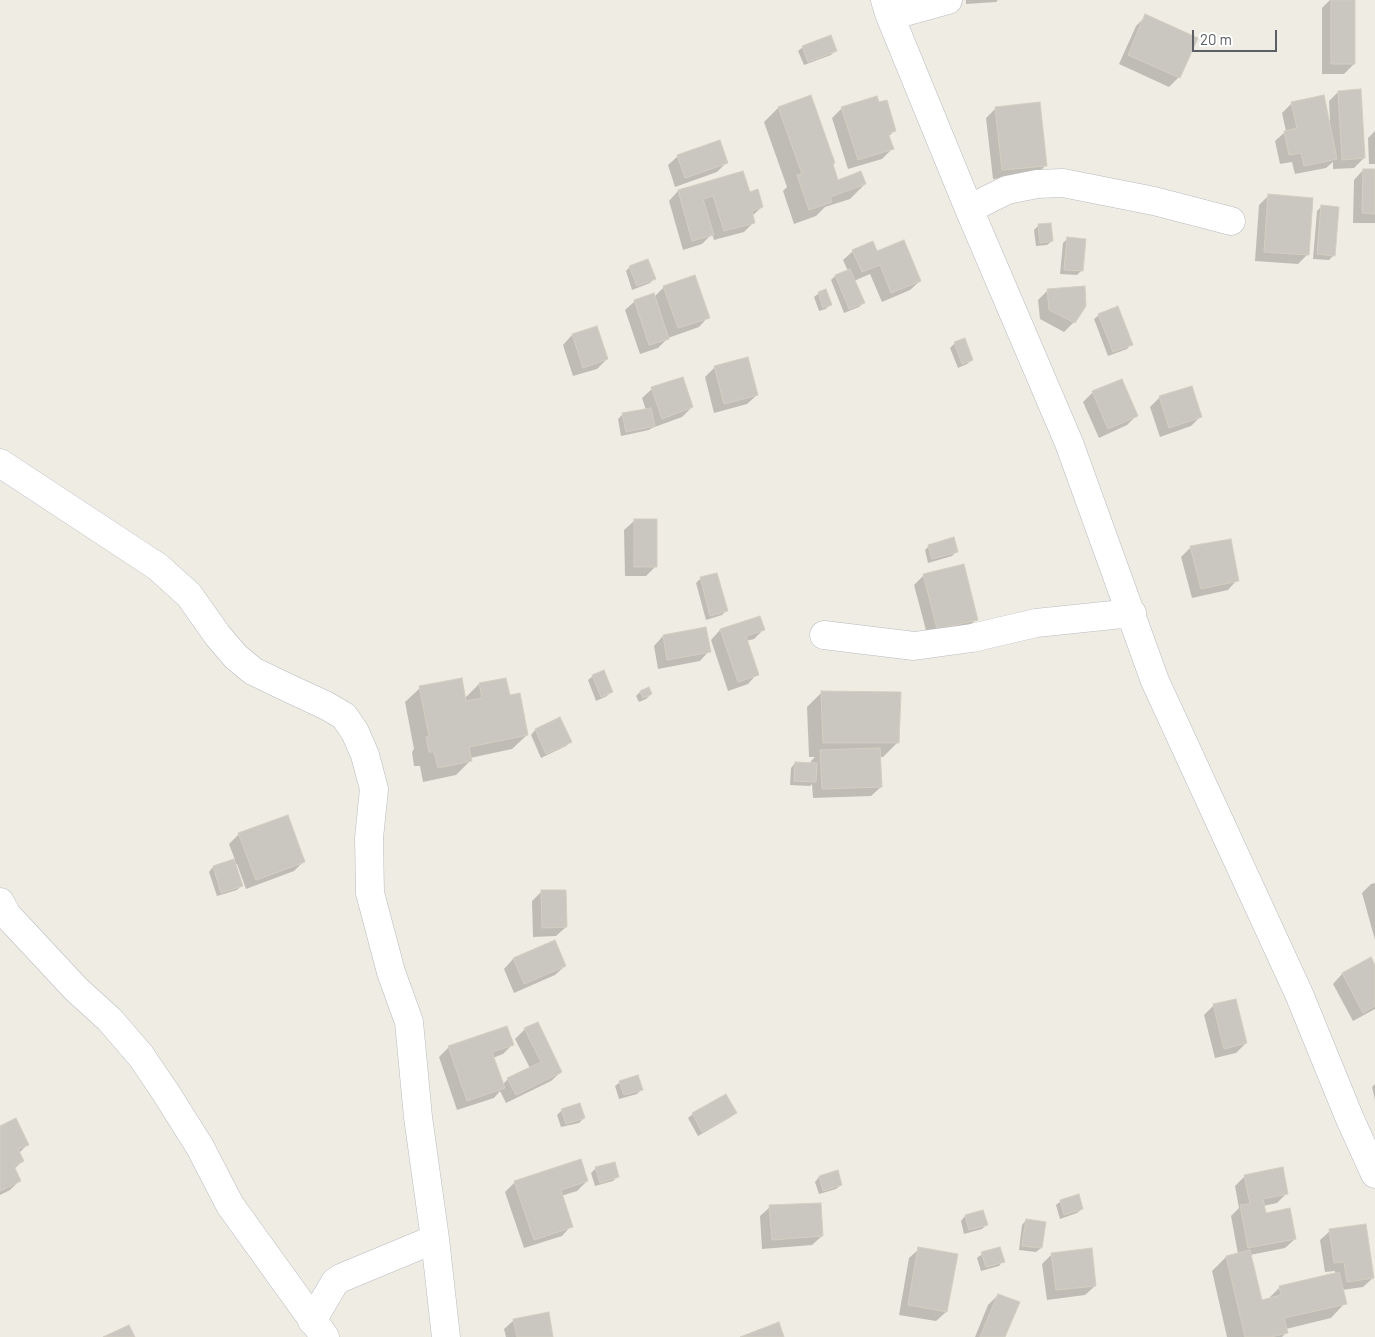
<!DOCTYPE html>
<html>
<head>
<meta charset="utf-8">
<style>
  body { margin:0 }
  #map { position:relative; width:1375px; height:1337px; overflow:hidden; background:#efece3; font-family:Barlow,sans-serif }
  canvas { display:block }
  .scale { position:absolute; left:1192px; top:30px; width:85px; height:22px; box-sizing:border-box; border:2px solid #5b6065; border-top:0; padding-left:6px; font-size:15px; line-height:18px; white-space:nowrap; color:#5b6065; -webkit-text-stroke:4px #fff; paint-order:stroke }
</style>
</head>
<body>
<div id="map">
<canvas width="1375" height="1337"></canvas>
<div class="scale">20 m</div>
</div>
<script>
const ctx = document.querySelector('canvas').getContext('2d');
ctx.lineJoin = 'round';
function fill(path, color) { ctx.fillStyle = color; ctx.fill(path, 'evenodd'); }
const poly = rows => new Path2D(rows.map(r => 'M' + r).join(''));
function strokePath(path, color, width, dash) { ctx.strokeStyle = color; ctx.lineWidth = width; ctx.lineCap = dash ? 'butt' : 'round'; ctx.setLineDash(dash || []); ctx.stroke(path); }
fill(poly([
  [966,0,998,0,996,2,966,4],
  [1330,0,1354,0,1354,64,1344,74,1322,74,1322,8],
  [1146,16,1179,77,1169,87,1119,64,1136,26],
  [803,47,835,51,831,55,804,65,798,51],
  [1338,92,1364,158,1354,168,1333,169,1333,162,1326,168,1295,174,1292,162,1280,164,1275,141,1286,131,1282,113,1292,103,1330,121,1329,101],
  [879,103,895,130,888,137,892,149,882,159,848,169,832,118,842,108],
  [778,108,832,165,837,181,865,184,850,199,825,207,816,216,794,224,783,191,787,187,764,122],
  [996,108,1046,165,1036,175,993,179,986,118],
  [1375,131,1375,164,1369,164,1368,138],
  [678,156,727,162,717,172,675,187,668,165],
  [1363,170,1375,171,1375,223,1353,223,1354,180],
  [743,173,749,193,762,207,752,216,754,222,744,232,714,240,712,234,702,244,683,250,669,201,678,191],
  [1268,196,1308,254,1298,264,1255,261,1259,205],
  [1322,206,1333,256,1329,260,1313,259,1317,211],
  [1039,225,1052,241,1047,245,1036,246,1034,230],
  [1067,239,1081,271,1077,275,1060,274,1063,243],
  [853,251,877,252,920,281,910,290,882,302,870,274,854,281,863,303,859,307,844,313,831,280,835,276,848,271,843,260],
  [630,267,654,279,650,283,632,290,626,271],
  [664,287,708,317,699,327,668,338,658,348,640,354,625,310,635,301,654,297],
  [1047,291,1074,322,1064,332,1040,319,1038,300],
  [819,293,830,304,826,309,819,311,814,297],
  [1099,315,1131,344,1127,349,1108,356,1094,319],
  [596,327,607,359,597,369,573,376,563,345,572,335],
  [955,343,972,360,967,364,958,368,950,348],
  [715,367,757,395,747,404,714,413,705,377],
  [652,389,692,407,682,417,652,428,649,430,621,436,618,419,623,414,646,410,642,398],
  [1093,392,1136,416,1127,425,1099,438,1083,402],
  [1160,397,1201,416,1191,426,1160,437,1150,407],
  [634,521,656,566,646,576,625,576,624,530],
  [929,546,957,551,952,556,928,563,925,550],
  [1191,547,1237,580,1228,590,1192,598,1181,557],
  [924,575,976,619,967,629,928,638,914,585],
  [701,578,726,611,722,615,706,620,696,583],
  [759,617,764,629,754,639,746,641,757,674,748,684,728,691,711,640,720,630],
  [663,636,709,651,700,661,658,669,654,646],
  [593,676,611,691,607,696,596,701,588,680],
  [479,684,509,697,527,735,512,749,470,758,470,761,456,775,423,782,420,766,414,766,412,752,414,749,405,702,420,688,464,699],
  [648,688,651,694,646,699,639,702,636,696,640,692],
  [822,692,898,742,883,757,880,757,881,787,871,796,813,798,812,784,810,786,790,785,791,768,795,763,811,764,811,761,815,757,809,757,807,707],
  [560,719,570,742,566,746,541,758,531,735,535,730],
  [239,834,304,861,294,871,246,889,237,864,235,865,242,885,237,890,217,896,209,872,213,867,235,860,229,844],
  [1375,883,1375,940,1362,893,1371,884],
  [541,892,566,927,556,936,533,937,532,901],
  [554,942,565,966,555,975,514,993,504,969,513,959],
  [1370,959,1375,967,1375,1009,1353,1021,1333,984,1342,974],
  [1214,1005,1246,1043,1236,1053,1215,1058,1204,1015],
  [525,1029,561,1072,551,1081,506,1103,500,1091,494,1098,457,1110,439,1057,449,1047,512,1045,503,1054,493,1058,502,1085,508,1079,530,1068,515,1039],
  [620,1082,641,1090,637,1094,619,1099,615,1086],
  [1375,1084,1375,1100,1372,1087],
  [562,1110,584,1118,579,1123,561,1127,557,1115],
  [735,1113,731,1117,698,1136,688,1118,693,1114],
  [0,1127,27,1145,19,1153,23,1161,14,1169,19,1181,10,1190,0,1195],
  [596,1168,617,1177,613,1181,595,1186,591,1173],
  [1245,1176,1286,1194,1277,1203,1263,1206,1265,1214,1295,1239,1285,1248,1250,1255,1261,1301,1267,1300,1280,1287,1335,1274,1335,1271,1325,1272,1320,1240,1330,1231,1373,1278,1363,1287,1342,1290,1345,1303,1331,1318,1286,1329,1286,1333,1282,1337,1227,1337,1212,1271,1226,1257,1238,1254,1231,1216,1239,1208,1235,1186],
  [819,1177,841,1185,836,1189,819,1194,815,1182],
  [587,1181,577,1191,561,1196,571,1226,562,1236,524,1248,505,1192,515,1182],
  [1061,1201,1082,1209,1077,1213,1060,1219,1056,1205],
  [770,1207,822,1236,812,1245,762,1249,760,1216],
  [983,1211,987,1224,982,1229,964,1234,961,1221,965,1216],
  [1026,1220,1041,1248,1036,1252,1019,1250,1022,1225],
  [919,1249,946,1312,936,1321,899,1315,909,1258],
  [982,1254,1003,1261,999,1266,981,1271,977,1258],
  [1052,1254,1095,1286,1085,1295,1047,1300,1042,1264],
  [998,1295,1004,1337,975,1337,988,1305],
  [514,1320,552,1337,506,1337,504,1329]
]), '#0003');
const building = poly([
  [1331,0,1355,0,1355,64,1331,64,1331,0],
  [1145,14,1198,38,1180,78,1128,55,1145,14],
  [831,35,837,51,808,62,802,46,831,35],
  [1361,89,1365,158,1342,160,1338,91,1361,89],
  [811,95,835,163,833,164,838,180,861,171,866,184,830,197,832,202,809,210,797,175,802,174,778,107,811,95],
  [1324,95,1337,159,1304,166,1301,153,1289,155,1284,131,1297,128,1291,102,1324,95],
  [877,96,879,102,887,100,896,131,888,133,894,149,858,160,841,107,877,96],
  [1040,102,1047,166,1002,170,995,107,1040,102],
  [720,140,728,163,685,178,677,155,720,140],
  [1363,169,1375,169,1375,214,1362,213,1363,169],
  [743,171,750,192,758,189,763,207,752,211,755,223,724,231,713,196,703,199,714,235,692,241,678,190,743,171],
  [1268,194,1313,198,1309,255,1264,252,1268,194],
  [1321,205,1339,207,1335,256,1317,254,1321,205],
  [1051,223,1053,241,1040,243,1038,224,1051,223],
  [1067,237,1086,239,1083,271,1064,270,1067,237],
  [904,240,921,281,891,293,880,265,862,272,852,250,873,241,877,251,904,240],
  [648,259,656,279,637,286,629,266,648,259],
  [850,269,865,303,849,309,835,275,850,269],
  [695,275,710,318,678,328,663,286,695,275],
  [1085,286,1086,306,1075,323,1049,310,1047,289,1085,286],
  [826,289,832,305,823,308,818,292,826,289],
  [654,293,669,339,649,345,634,300,654,293],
  [1118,306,1133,345,1113,352,1098,314,1118,306],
  [597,326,608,359,583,368,572,334,597,326],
  [965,338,973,360,962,364,954,342,965,338],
  [748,357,758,395,724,404,714,366,748,357],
  [683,377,693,407,662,419,651,387,683,377],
  [1122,379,1138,416,1108,429,1092,391,1122,379],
  [1192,386,1202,417,1169,428,1159,396,1192,386],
  [651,408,655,426,626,432,622,413,651,408],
  [634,519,657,519,657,567,634,567,634,519],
  [954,537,958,552,932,559,928,545,954,537],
  [1231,539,1239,581,1201,589,1190,546,1231,539],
  [964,564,978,620,937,629,923,574,964,564],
  [717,573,728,611,710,616,700,577,717,573],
  [760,616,765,630,746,636,759,675,738,682,720,629,760,616],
  [706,627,711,652,667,660,663,635,706,627],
  [604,670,613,692,601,697,592,675,604,670],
  [462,678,466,701,482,698,479,683,506,678,510,695,520,693,528,735,469,747,472,761,438,768,434,752,429,752,426,737,429,736,419,686,462,678],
  [649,687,652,694,643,698,640,691,649,687],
  [821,691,901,692,899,743,823,743,821,691],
  [560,717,572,742,546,754,535,729,560,717],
  [880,748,882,787,822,789,820,750,880,748],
  [795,762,817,763,816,782,794,781,795,762],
  [288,815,305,862,256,880,238,833,288,815],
  [234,859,243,886,221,893,213,866,234,859],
  [541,890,566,890,567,927,542,928,541,890],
  [555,940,566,966,524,984,513,958,555,940],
  [1371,957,1375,965,1375,1006,1363,1013,1342,973,1371,957],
  [1236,999,1247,1043,1224,1049,1213,1004,1236,999],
  [538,1022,562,1072,516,1095,507,1078,541,1062,524,1028,538,1022],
  [507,1026,514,1045,492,1052,505,1088,467,1101,448,1046,507,1026],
  [638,1075,643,1090,624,1095,619,1081,638,1075],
  [726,1094,737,1113,702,1132,692,1113,726,1094],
  [580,1103,585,1118,566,1124,561,1109,580,1103],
  [16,1118,29,1145,18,1149,24,1161,14,1166,21,1181,0,1191,0,1126,16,1118],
  [581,1159,588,1181,561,1190,573,1227,534,1240,514,1181,581,1159],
  [615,1162,619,1177,600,1183,595,1167,615,1162],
  [1283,1167,1288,1194,1263,1199,1266,1213,1290,1208,1296,1239,1248,1248,1240,1205,1250,1204,1244,1175,1283,1167],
  [838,1170,842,1185,823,1191,819,1176,838,1170],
  [1079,1194,1083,1209,1064,1215,1060,1200,1079,1194],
  [821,1203,823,1236,772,1240,769,1205,821,1203],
  [983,1210,988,1225,969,1230,965,1215,983,1210],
  [1026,1219,1046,1222,1042,1248,1022,1246,1026,1219],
  [1366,1224,1374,1278,1347,1282,1344,1262,1334,1263,1329,1229,1366,1224],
  [918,1247,958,1254,947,1312,908,1305,918,1247],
  [1000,1247,1005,1262,986,1267,981,1252,1000,1247],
  [1092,1248,1096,1286,1056,1290,1051,1253,1092,1248],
  [1250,1250,1262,1300,1281,1295,1279,1286,1339,1272,1347,1304,1284,1318,1288,1333,1271,1337,1245,1337,1226,1256,1250,1250],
  [998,1294,1020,1302,1005,1337,980,1337,998,1294],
  [549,1312,553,1337,517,1337,513,1319,549,1312],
  [779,1322,784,1337,740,1337,779,1322],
  [129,1325,135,1337,103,1337,129,1325]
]);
fill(building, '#cac7c0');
strokePath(building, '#d4cec1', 1);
const minor = poly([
  [885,0,890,16,969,209,1069,443,1155,681,1299,994,1350,1119,1375,1174],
  [890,16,948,0],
  [969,209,1007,190,1037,184,1063,183,1154,201,1231,221],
  [0,463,158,567,189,595,218,636,236,657,253,671,284,686,327,706,344,716,355,732,365,755,374,789,369,838,370,893,391,972,409,1022,418,1117,435,1239,446,1337],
  [824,635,914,646,972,638,1036,623,1132,613],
  [0,902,7,915,21,930,76,989,110,1020,141,1056,166,1093,200,1147,230,1205,325,1337],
  [312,1321,335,1282,341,1278,435,1239]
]);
strokePath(minor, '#b8bbc0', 29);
strokePath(minor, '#fff', 28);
</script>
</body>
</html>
